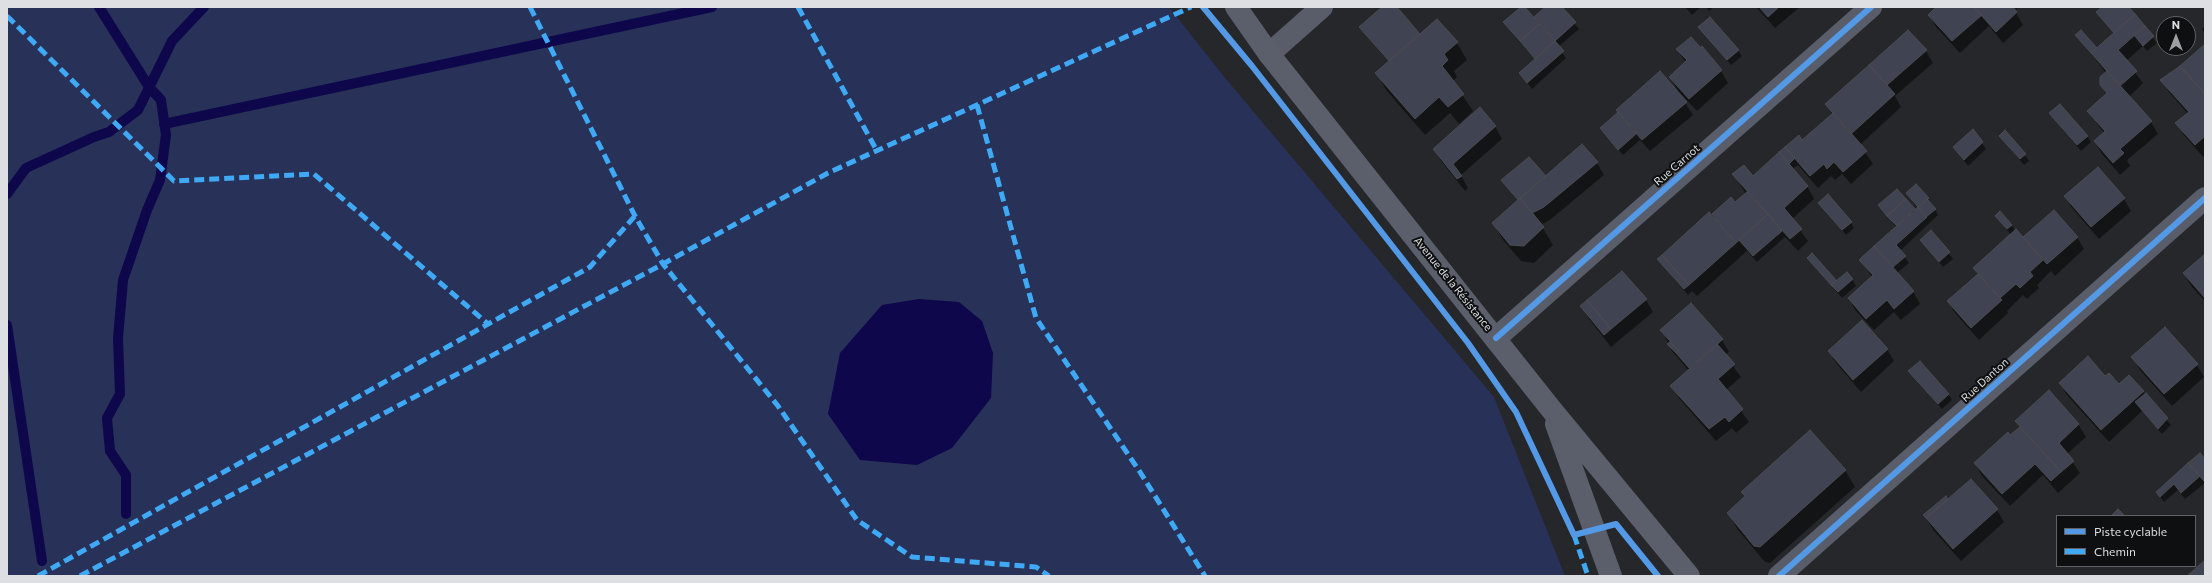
<!DOCTYPE html>
<html>
<head>
<meta charset="utf-8">
<style>
  body { margin:0 }
  #map { position:relative; width:2212px; height:583px; overflow:hidden; background:#25272a; font-family:Commissioner,sans-serif }
  canvas { display:block }
  .frame { position:absolute; inset:0; border:8px solid #dedfe2; pointer-events:none }
  .legend { position:absolute; left:2056px; top:515px; width:140px; height:52px; box-sizing:border-box; background:#0e0f11; border:1px solid #616265; margin:0; padding:5px 7px; list-style:none; font-size:12px; color:#dedfe2 }
  .legend li { display:flex; align-items:center; gap:8px; height:20px }
  .legend b { width:20px; border:1px solid #616265 }
  .north { position:absolute; left:2156px; top:16px; width:40px; height:40px; box-sizing:border-box; background:#0e0f11; border:1px solid #616265; border-radius:50%; rotate:0deg; font-size:11px; font-weight:700; line-height:16px; text-align:center; color:#dedfe2 }
  .north::after { content:''; display:block; margin:auto; width:14px; height:18px; background:#9d9fa2; clip-path:polygon(50% 0,100% 100%,50% 72%,0 100%) }
</style>
</head>
<body>
<div id="map">
<canvas width="2212" height="583"></canvas>
<div class="frame"></div>
<ul class="legend">
<li><b style="height:5px;background:#5399e6"></b>Piste cyclable</li>
<li><b style="height:5px;background:#3fa9f5"></b>Chemin</li>
</ul>
<div class="north">N</div>
</div>
<script>
const ctx = document.querySelector('canvas').getContext('2d');
ctx.lineJoin = 'round';
function fill(path, color) { ctx.fillStyle = color; ctx.fill(path, 'evenodd'); }
const poly = rows => new Path2D(rows.map(r => 'M' + r).join(''));
function strokePath(path, color, width, dash) { ctx.strokeStyle = color; ctx.lineWidth = width; ctx.lineCap = dash ? 'butt' : 'round'; ctx.setLineDash(dash || []); ctx.stroke(path); }
function drawText(font, color, halo, rows, align = 'center') {
  ctx.font = font + ' Commissioner,sans-serif'; ctx.lineWidth = 4; ctx.setLineDash([]); ctx.textBaseline = 'middle'; ctx.strokeStyle = halo; ctx.fillStyle = color; for (const [text, x, y, turn = 0] of rows) {
    ctx.save(); ctx.translate(x, y); ctx.rotate((+turn || 0) * Math.PI / 180); ctx.textAlign = isNaN(turn) ? turn : align; if (halo) ctx.strokeText(text, 0, 0); ctx.fillText(text, 0, 0); ctx.restore();
  }
}
fill(poly([
  [7,7,1169,7,1226,79,1494,397,1565,576,7,576]
]), '#283158');
fill(poly([
  [919,299,959,302,982,321,993,353,991,398,952,448,917,465,860,460,828,414,840,353,882,305]
]), '#0e074c');
fill(poly([
  [1384,7,1395,7,1420,35,1437,20,1457,43,1467,60,1454,71,1457,77,1453,81,1473,111,1459,124,1450,113,1425,135,1386,90,1377,73,1389,62,1360,28],
  [1523,7,1533,18,1546,7,1560,7,1579,29,1558,47,1566,58,1532,89,1520,73,1535,60,1504,23],
  [1685,7,1701,7,1692,15],
  [1706,7,1714,7,1709,11],
  [1756,7,1800,7,1775,28],
  [1938,7,2019,7,2015,11,2023,25,2003,43,1989,26,1960,53,1936,27,1929,15],
  [2103,7,2127,7,2157,43,2147,51,2143,46,2126,61,2143,83,2129,97,2151,122,2158,134,2127,160,2130,166,2120,175,2102,154,2095,142,2104,133,2088,111,2107,95,2101,85,2106,73,2077,36,2096,48,2115,34,2097,12],
  [2205,26,2205,35,2202,29],
  [1699,27,1738,50,1742,56,1731,65],
  [1908,31,1926,51,1933,63,1895,96,1901,107,1860,145,1873,164,1851,184,1842,174,1835,180,1831,176,1818,188,1798,165,1792,169,1807,186,1814,199,1792,219,1808,241,1798,251,1785,237,1757,262,1747,251,1697,296,1692,291,1688,295,1658,259,1731,199,1735,203,1746,194,1734,175,1753,177,1802,141,1832,114,1826,104],
  [2205,45,2205,155,2203,157,2184,135,2177,123,2188,114,2169,92,2162,80,2168,74,2171,76],
  [1702,48,1721,71,1728,83,1697,111,1682,95,1681,96,1693,115,1650,151,1640,140,1623,155,1601,129,1679,93,1670,77,1686,63,1677,49],
  [2050,114,2087,136,2091,142,2081,151],
  [1495,126,1502,139,1461,175,1468,188,1465,191,1441,161,1434,149],
  [1973,130,1986,149,1968,166,1954,147],
  [2000,136,2025,155,2029,161,2024,165],
  [1597,163,1604,175,1551,219,1541,225,1553,245,1534,263,1521,261,1503,240,1493,223,1518,201,1502,181,1545,176],
  [1907,194,1935,209,1938,215,1900,251,1909,263,1897,273,1913,291,1920,304,1901,320,1894,312,1874,330,1856,311,1849,299,1872,277,1861,260,1897,228,1879,205,1916,211,1918,209],
  [2065,196,2124,199,2131,211,2099,239,2072,208],
  [1819,203,1851,222,1854,228,1846,235],
  [2053,211,2077,237,2084,249,2055,276,2051,271,2037,285,2039,288,2027,299,2023,295,2007,311,2008,313,1979,340,1955,313,1948,301,1978,275,1974,268,2011,235,1996,216,2011,225,2023,239],
  [1931,231,1953,259,1943,267,1921,240],
  [1812,255,1836,282,1852,279,1856,286,1842,298,1812,264,1808,258],
  [2205,256,2205,301,2191,286,2184,274],
  [1622,273,1646,300,1653,312,1611,347,1589,319,1582,307],
  [2165,328,2197,365,2204,377,2172,406,2140,370,2133,357],
  [1662,330,1722,340,1729,352,1725,355,1741,377,1726,390,1749,422,1736,433,1732,428,1716,441,1679,398,1672,386,1689,371,1672,351],
  [1887,349,1894,361,1861,392,1836,363,1829,351],
  [1909,371,1948,394,1952,400,1942,409],
  [2129,376,2171,425,2162,434,2142,411,2109,442,2067,395,2060,383,2105,378,2119,385],
  [2016,421,2078,424,2086,437,2067,454,2080,473,2058,493,2043,475,2010,506,1982,476,1975,464,2020,428],
  [2200,454,2205,461,2205,483,2185,499,2178,490,2164,502,2157,492],
  [1845,470,1855,487,1770,563,1765,562,1738,530,1728,513,1745,497,1743,492],
  [1971,480,1997,510,2004,522,1961,561,1934,531,1924,515,1948,500]
]), '#0007');
strokePath(poly([
  [99,7,149,87,161,100,166,135,160,180,147,210,123,280,118,338,120,394,107,418,110,451,126,475,126,514],
  [164,124,712,7],
  [7,194,26,168,94,137,109,132,138,110,172,41,204,7],
  [7,325,42,561]
]), '#0e074c', 10);
const building = poly([
  [1382,7,1397,7,1420,34,1389,61,1359,27,1382,7],
  [1521,7,1525,7,1539,24,1520,41,1503,22,1521,7],
  [1545,7,1562,7,1576,22,1555,41,1534,17,1545,7],
  [1759,7,1779,7,1768,17,1759,7],
  [1936,7,1974,7,1982,15,1952,41,1928,15,1936,7],
  [1974,7,2013,7,2017,12,1996,32,1974,7],
  [2102,7,2129,7,2135,14,2114,33,2096,12,2102,7],
  [2135,14,2145,26,2118,50,2137,71,2120,86,2091,53,2135,14],
  [1710,17,1739,50,1727,60,1698,27,1710,17],
  [1437,19,1458,42,1444,54,1448,60,1442,66,1464,94,1448,107,1439,97,1415,119,1375,73,1437,19],
  [1539,24,1555,41,1535,59,1520,41,1539,24],
  [2145,26,2154,36,2143,46,2134,35,2145,26],
  [1908,30,1927,50,1887,85,1869,65,1908,30],
  [2081,30,2097,48,2091,53,2075,35,2081,30],
  [1691,37,1701,48,1702,46,1722,70,1689,99,1669,77,1687,60,1676,49,1691,37],
  [1555,41,1564,51,1527,83,1519,73,1555,41],
  [2205,44,2205,94,2180,66,2205,44],
  [1869,65,1895,94,1851,134,1825,104,1869,65],
  [2180,66,2205,94,2205,136,2195,145,2175,123,2189,112,2160,80,2180,66],
  [1660,71,1687,102,1642,140,1616,110,1660,71],
  [2107,71,2152,121,2120,149,2124,153,2113,163,2094,141,2105,131,2087,111,2107,93,2100,85,2100,77,2107,71],
  [2060,104,2088,136,2077,145,2049,113,2060,104],
  [1480,107,1496,126,1453,164,1462,176,1457,179,1433,149,1480,107],
  [1618,112,1637,133,1618,150,1600,128,1618,112],
  [1833,113,1867,151,1843,172,1834,162,1827,169,1824,164,1810,176,1785,147,1799,135,1802,140,1833,113],
  [1973,129,1983,142,1964,160,1953,147,1973,129],
  [2005,130,2026,154,2020,159,1999,136,2005,130],
  [1582,144,1598,162,1544,207,1532,213,1520,198,1582,144],
  [1785,147,1795,158,1789,164,1779,152,1785,147],
  [1779,152,1808,186,1784,208,1802,229,1790,239,1732,174,1744,165,1753,176,1779,152],
  [1529,157,1546,176,1518,200,1501,180,1529,157],
  [2098,167,2125,198,2091,227,2064,196,2098,167],
  [1916,184,1929,198,1918,207,1906,193,1916,184],
  [1897,189,1906,199,1887,216,1878,205,1897,189],
  [1747,192,1768,214,1736,243,1712,214,1731,197,1735,202,1747,192],
  [1828,194,1852,222,1842,230,1818,203,1828,194],
  [1520,198,1544,227,1524,246,1510,245,1492,223,1520,198],
  [1906,199,1916,210,1897,226,1887,216,1906,199],
  [1927,199,1936,209,1926,217,1918,207,1927,199],
  [1918,207,1927,217,1896,245,1906,256,1893,267,1874,246,1918,207],
  [2054,210,2078,237,2047,264,2023,237,2054,210],
  [2000,211,2012,225,2007,229,1995,216,2000,211],
  [1709,212,1736,243,1689,285,1662,255,1709,212],
  [1768,214,1782,231,1753,256,1739,240,1768,214],
  [2016,229,2043,260,2030,272,2033,276,2020,288,2016,284,2000,298,1973,268,2016,229],
  [1931,230,1950,252,1939,262,1920,240,1931,230],
  [1874,246,1914,291,1894,309,1887,300,1866,319,1848,298,1873,275,1859,260,1874,246],
  [1812,253,1836,280,1831,285,1807,258,1812,253],
  [2205,254,2205,298,2183,273,2205,254],
  [1662,255,1689,285,1684,289,1657,259,1662,255],
  [1622,271,1647,299,1611,329,1587,300,1622,271],
  [1847,272,1853,279,1838,292,1831,285,1847,272],
  [1978,274,2002,300,1971,328,1947,301,1978,274],
  [1587,300,1611,329,1604,335,1580,306,1587,300],
  [1691,303,1723,339,1690,369,1676,353,1679,351,1660,330,1691,303],
  [1862,320,1888,349,1853,380,1828,351,1862,320],
  [2165,327,2198,364,2164,394,2131,357,2165,327],
  [1670,342,1679,351,1676,353,1667,344,1670,342],
  [1717,344,1735,364,1718,379,1743,409,1729,422,1725,417,1709,429,1670,386,1717,344],
  [2088,356,2105,376,2109,373,2119,384,2129,375,2144,391,2101,430,2059,383,2088,356],
  [1920,361,1949,394,1938,404,1908,371,1920,361],
  [2049,390,2079,424,2059,443,2074,461,2061,472,2015,421,2049,390],
  [2146,393,2168,418,2158,429,2135,402,2146,393],
  [2020,427,2061,472,2051,481,2035,464,2002,494,1974,463,2008,432,2010,435,2020,427],
  [1810,430,1846,470,1760,547,1754,546,1727,513,1745,496,1741,492,1810,430],
  [2200,453,2205,459,2204,481,2188,463,2200,453],
  [2188,463,2200,476,2181,493,2174,484,2160,497,2156,492,2188,463],
  [1971,479,1998,509,1953,549,1926,518,1971,479],
  [1946,496,1948,499,1926,518,1923,515,1946,496],
  [2118,509,2125,516,2111,516,2118,509],
  [2205,560,2205,576,2187,576,2205,560]
]);
fill(building, '#404352');
strokePath(building, '#4b4c4f', 1);
strokePath(poly([
  [1269,54,1322,7],
  [1496,338,1871,7],
  [1779,576,2205,198]
]), '#585d69', 22);
strokePath(poly([
  [1236,7,1269,54,1551,409,1689,576],
  [1556,424,1611,576]
]), '#5b5e6b', 22);
strokePath(poly([
  [530,7,635,216,663,264,778,406,857,520,912,557,1036,567,1049,576],
  [798,7,877,151],
  [7,16,174,181,314,174,488,324],
  [977,105,1036,318,1140,472,1205,576],
  [1574,535,1588,576],
  [38,576,590,267,635,216],
  [80,576,663,264,828,173,1191,7]
]), '#3fa9f5', 5, [10, 5]);
strokePath(poly([
  [1203,7,1252,66,1468,343,1516,412,1574,535,1616,524,1658,576],
  [1496,338,1871,7],
  [1779,576,2205,198]
]), '#5399e6', 6);
drawText('11px', '#dedfe2', '#0e0f11', [
  ["Rue Carnot",1677,165,-41],
  ["Avenue de la Résistance",1453,284,51],
  ["Rue Danton",1985,380,-42]
]);
</script>
</body>
</html>
